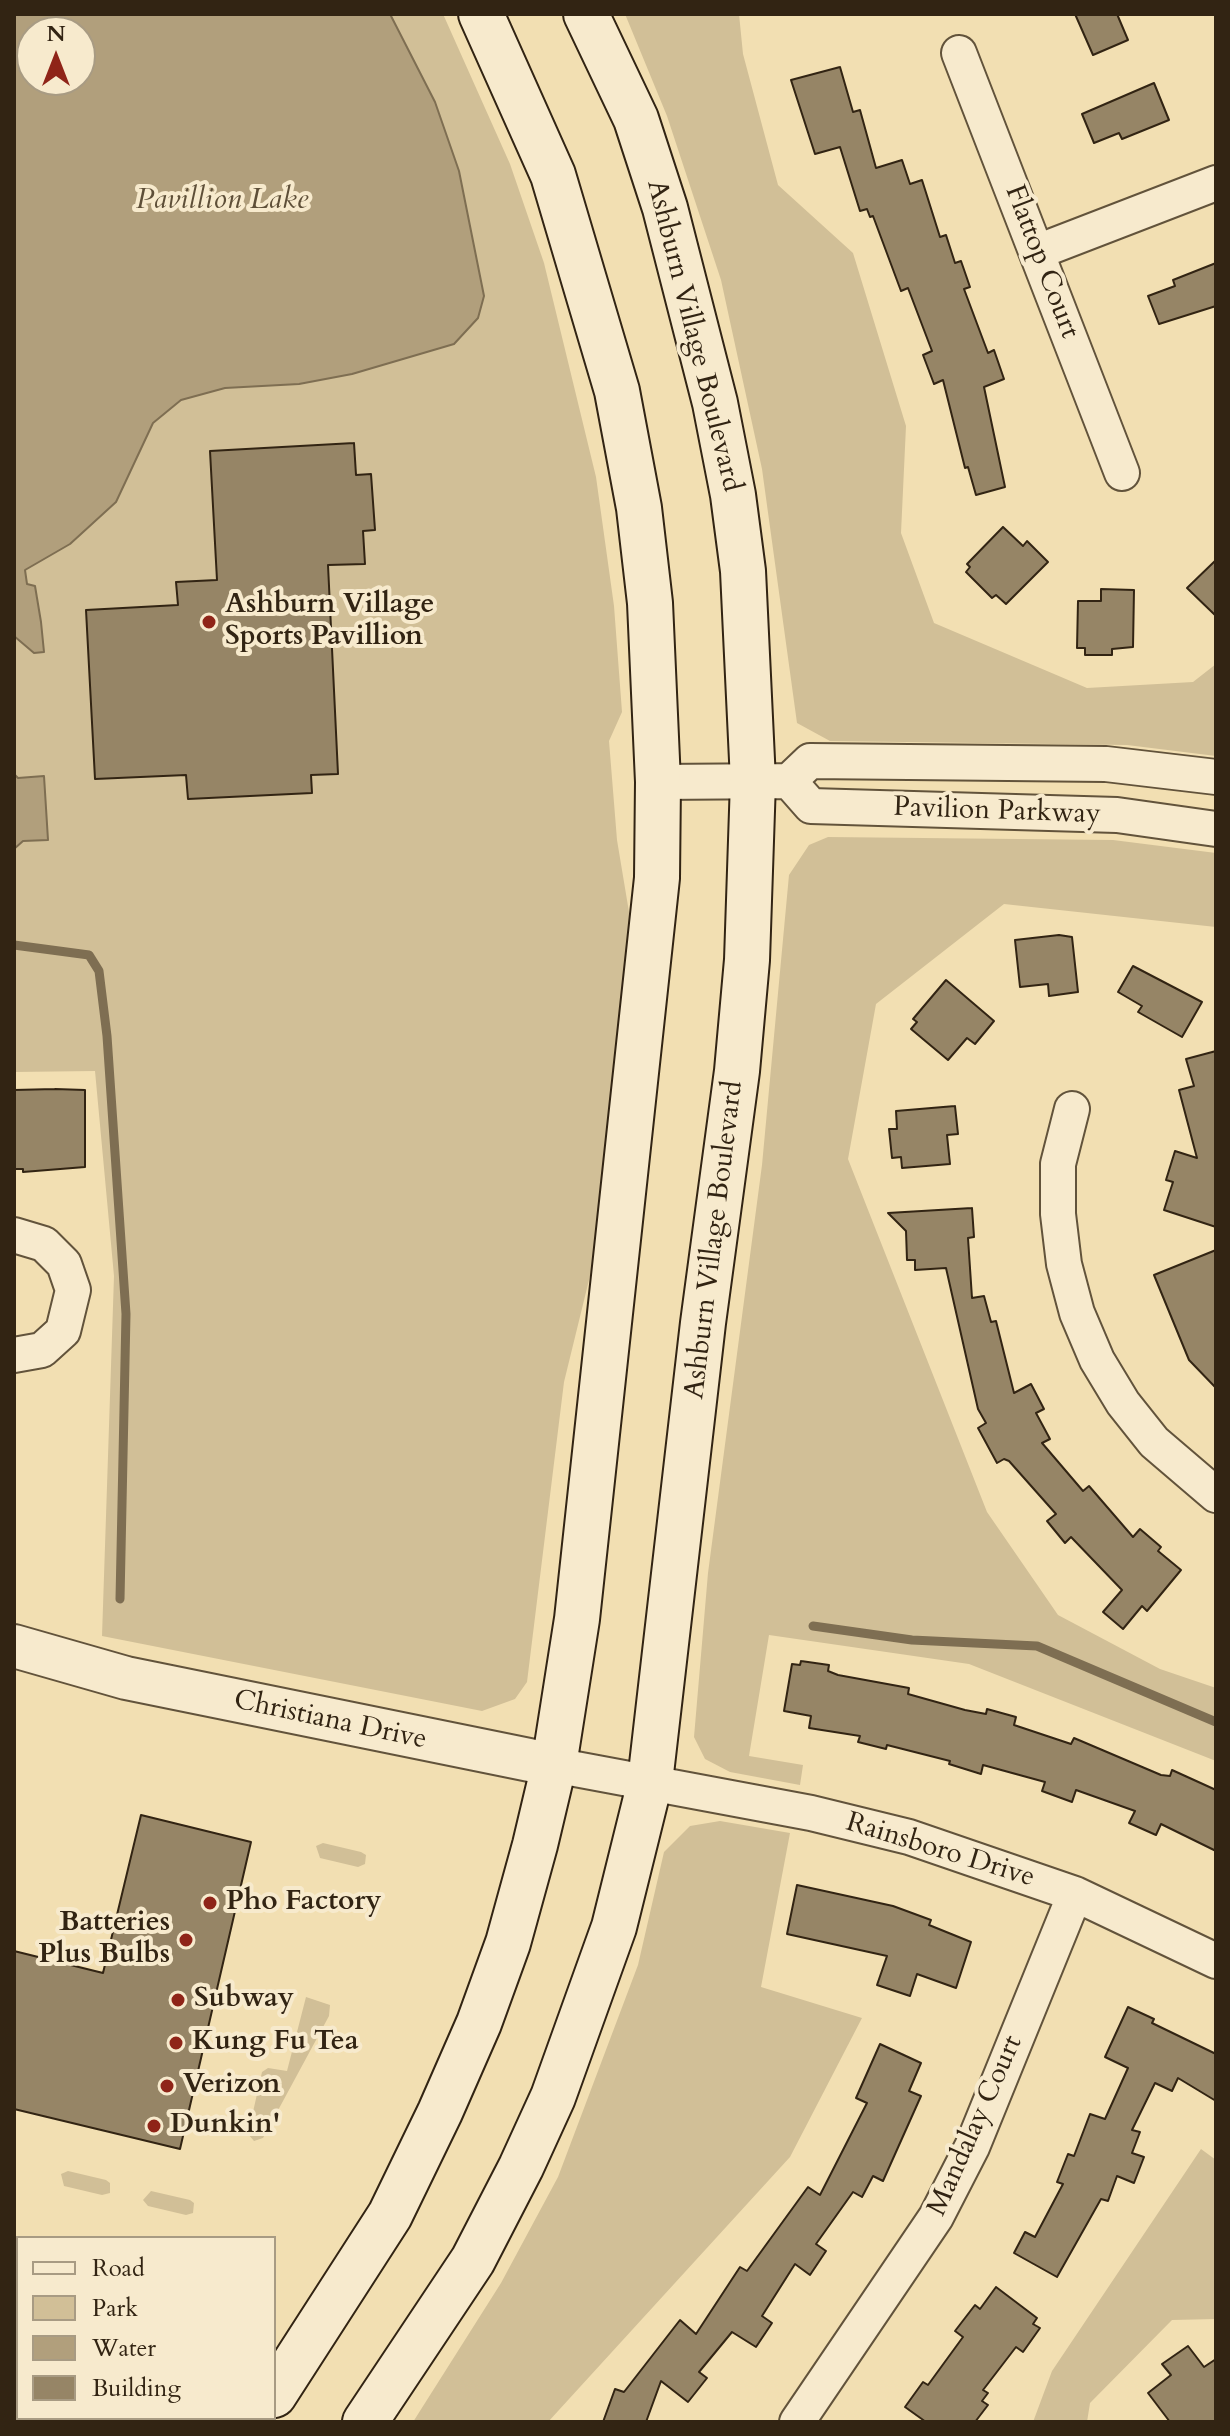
<!DOCTYPE html>
<html>
<head>
<meta charset="utf-8">
<style>
  body { margin:0 }
  #map { position:relative; width:1230px; height:2436px; overflow:hidden; background:#f2dfb2; font-family:Cardo,serif }
  canvas { display:block }
  .frame { position:absolute; inset:0; border:16px solid #322413; pointer-events:none }
  .legend { position:absolute; left:16px; top:2236px; width:260px; height:184px; box-sizing:border-box; background:#f7eacd; border:2px solid #a89b83; margin:0; padding:10px 14px; list-style:none; font-size:24px; color:#322413 }
  .legend li { display:flex; align-items:center; gap:16px; height:40px }
  .legend b { width:40px; border:2px solid #a89b83 }
  .north { position:absolute; left:16px; top:16px; width:80px; height:80px; box-sizing:border-box; background:#f7eacd; border:2px solid #a89b83; border-radius:50%; rotate:0deg; font-size:22px; font-weight:700; line-height:32px; text-align:center; color:#322413 }
  .north::after { content:''; display:block; margin:auto; width:28px; height:36px; background:#8f2418; clip-path:polygon(50% 0,100% 100%,50% 72%,0 100%) }
</style>
</head>
<body>
<div id="map">
<canvas width="1230" height="2436"></canvas>
<div class="frame"></div>
<ul class="legend">
<li><b style="height:10px;background:#f7eacd"></b>Road</li>
<li><b style="height:22px;background:#d1bf97"></b>Park</li>
<li><b style="height:22px;background:#b19f7c"></b>Water</li>
<li><b style="height:22px;background:#968566"></b>Building</li>
</ul>
<div class="north">N</div>
</div>
<script>
const ctx = document.querySelector('canvas').getContext('2d');
ctx.lineJoin = 'round';
function fill(path, color) { ctx.fillStyle = color; ctx.fill(path, 'evenodd'); }
const poly = rows => new Path2D(rows.map(r => 'M' + r).join(''));
function strokePath(path, color, width, dash) { ctx.strokeStyle = color; ctx.lineWidth = width; ctx.lineCap = dash ? 'butt' : 'round'; ctx.setLineDash(dash || []); ctx.stroke(path); }
function drawText(font, color, halo, rows, align = 'center') {
  ctx.font = font + ' Cardo,serif'; ctx.lineWidth = 8; ctx.setLineDash([]); ctx.textBaseline = 'middle'; ctx.strokeStyle = halo; ctx.fillStyle = color; for (const [text, x, y, turn = 0] of rows) {
    ctx.save(); ctx.translate(x, y); ctx.rotate((+turn || 0) * Math.PI / 180); ctx.textAlign = isNaN(turn) ? turn : align; if (halo) ctx.strokeText(text, 0, 0); ctx.fillText(text, 0, 0); ctx.restore();
  }
}
fill(poly([
  [390,14,443,14,510,164,544,263,596,477,614,606,622,712,609,741,617,840,634,942,599,1239,564,1382,527,1682,515,1699,482,1711,102,1636,114,1276,95,1071,14,1072,14,636,19,639,38,600,35,586,27,584,25,570,70,544,116,502,153,423,181,400,225,388,299,384,352,374,393,361,484,296,459,171,435,102],
  [625,14,739,14,743,54,778,185,853,253,906,426,901,533,934,623,1087,688,1193,682,1216,664,1216,756,1127,745,830,741,797,723,762,469,721,280,667,116],
  [828,837,1113,840,1216,853,1216,927,1004,904,876,1004,848,1159,987,1512,1058,1615,1160,1669,1216,1688,1216,1761,969,1664,769,1635,749,1756,803,1765,800,1785,730,1772,705,1759,694,1737,708,1573,762,1165,789,875,809,845],
  [720,1821,790,1833,761,1987,862,2018,790,2157,548,2422,413,2422,501,2283,558,2177,638,1965,664,1852,690,1826],
  [323,1843,361,1852,366,1855,365,1864,358,1867,320,1858,316,1846],
  [306,1997,330,2005,329,2016,263,2138,254,2141,248,2134,262,2072,268,2068,287,2071],
  [1201,2149,1216,2160,1216,2319,1172,2320,1090,2403,1087,2422,1033,2422,1052,2371],
  [68,2171,106,2180,110,2183,110,2193,102,2195,64,2186,61,2174],
  [151,2191,190,2200,194,2203,193,2213,186,2215,148,2206,143,2200]
]), '#d1bf97');
const water = poly([
  [14,14,390,14,435,102,459,171,484,296,478,318,454,344,352,374,299,384,225,388,181,400,153,423,116,502,70,544,25,570,27,584,35,586,41,622,44,652,34,653,14,636,14,14],
  [32,32,80,32,80,80,32,80,32,32],
  [14,774,18,778,44,776,48,840,23,841,14,849,14,774]
]);
fill(water, '#b19f7c');
strokePath(water, '#7e6e52', 2);
strokePath(poly([
  [14,945,89,955,99,971,107,1036,126,1314,120,1599],
  [813,1626,912,1640,1037,1646,1216,1722]
]), '#7e6e52', 9);
const building = poly([
  [1075,14,1117,14,1128,40,1093,55,1075,14],
  [840,67,853,112,860,110,876,168,902,160,910,184,922,180,940,237,946,235,955,263,961,261,970,287,964,289,988,353,994,350,1004,379,984,387,1005,487,976,495,968,467,965,468,943,380,934,384,923,355,932,351,908,288,901,291,873,216,870,217,867,209,860,211,840,147,815,154,791,80,840,67],
  [1154,83,1169,120,1122,139,1119,133,1094,143,1082,114,1154,83],
  [1216,263,1216,306,1159,324,1148,296,1175,286,1173,280,1216,263],
  [354,443,356,475,371,474,375,530,363,531,365,564,328,565,338,774,311,775,312,793,188,799,186,775,95,779,86,610,178,605,176,582,217,580,210,451,354,443],
  [1003,527,1023,546,1027,541,1048,562,1006,604,996,595,992,598,966,572,970,567,967,564,1003,527],
  [1216,560,1216,616,1187,588,1216,560],
  [1101,589,1134,590,1133,647,1112,649,1112,655,1085,655,1085,648,1077,648,1078,601,1101,601,1101,589],
  [1059,935,1072,937,1078,992,1049,996,1048,984,1020,987,1015,940,1059,935],
  [1133,966,1202,1002,1182,1037,1138,1012,1142,1006,1118,992,1133,966],
  [946,980,994,1021,975,1044,967,1038,948,1060,911,1029,917,1022,913,1019,946,980],
  [1216,1051,1216,1227,1164,1210,1173,1182,1166,1180,1175,1151,1197,1158,1179,1090,1194,1086,1186,1059,1216,1051],
  [55,1089,85,1090,85,1167,23,1172,23,1169,14,1169,14,1090,55,1089],
  [955,1106,958,1134,947,1135,950,1164,902,1168,901,1157,892,1158,889,1129,897,1129,896,1111,955,1106],
  [972,1208,974,1237,968,1238,972,1298,984,1296,991,1322,996,1321,1014,1393,1031,1384,1044,1409,1036,1413,1050,1439,1042,1443,1083,1491,1089,1486,1133,1537,1140,1529,1161,1547,1158,1551,1181,1570,1147,1611,1142,1606,1123,1629,1103,1612,1122,1590,1071,1537,1065,1543,1047,1521,1056,1514,1009,1461,1004,1459,997,1463,978,1428,986,1423,978,1409,946,1268,915,1270,915,1260,907,1260,906,1231,888,1213,972,1208],
  [1216,1250,1216,1388,1189,1360,1154,1275,1216,1250],
  [801,1661,829,1665,828,1671,838,1675,909,1688,908,1694,965,1710,986,1714,987,1709,1016,1717,1014,1725,1071,1744,1074,1738,1161,1775,1170,1776,1172,1770,1216,1790,1216,1851,1161,1824,1156,1835,1129,1823,1135,1811,1076,1790,1072,1802,1042,1791,1045,1782,983,1765,981,1774,949,1764,950,1761,887,1745,886,1749,858,1742,860,1736,809,1728,811,1716,784,1711,792,1664,800,1665,801,1661],
  [141,1815,251,1842,180,2149,14,2109,14,1951,103,1973,141,1815],
  [797,1885,893,1906,931,1920,929,1925,971,1942,956,1988,917,1974,910,1996,877,1985,887,1956,787,1934,797,1885],
  [1128,2007,1154,2019,1152,2023,1216,2054,1216,2101,1178,2078,1172,2091,1155,2083,1132,2130,1140,2132,1132,2153,1144,2157,1134,2183,1117,2176,1108,2201,1101,2199,1057,2277,1014,2253,1025,2232,1035,2237,1063,2184,1057,2182,1068,2154,1074,2156,1090,2114,1105,2119,1128,2068,1105,2057,1128,2007],
  [880,2044,921,2063,909,2091,921,2096,883,2181,873,2176,862,2197,853,2192,816,2244,826,2251,810,2275,795,2264,762,2316,772,2323,756,2347,732,2332,699,2372,707,2378,688,2402,661,2381,646,2422,603,2422,615,2389,624,2392,680,2320,696,2334,740,2267,747,2271,808,2187,820,2195,867,2103,856,2098,880,2044],
  [996,2287,1037,2318,1033,2324,1040,2328,1023,2352,1016,2347,983,2390,988,2393,982,2401,988,2405,975,2422,926,2422,905,2407,923,2382,928,2385,963,2337,955,2331,975,2305,980,2309,996,2287],
  [1188,2346,1204,2367,1216,2359,1216,2422,1170,2422,1148,2393,1171,2375,1162,2364,1188,2346]
]);
fill(building, '#968566');
strokePath(building, '#322413', 2);
const minor = poly([
  [959,53,1122,473],
  [1037,252,1216,183],
  [789,781,811,806,1117,815,1216,829],
  [658,782,789,781,810,761,1106,764,1216,777],
  [1072,1109,1058,1164,1058,1214,1064,1264,1077,1313,1097,1360,1123,1403,1154,1442,1216,1495],
  [14,1235,44,1244,64,1264,73,1290,63,1331,42,1350,14,1355],
  [554,1765,811,1813,909,1837,1075,1894,1216,1961],
  [797,2422,936,2217,972,2147,1075,1894]
]);
const tertiary = poly([
  [14,1646,126,1678,554,1765]
]);
const secondary = poly([
  [274,2395,390,2215,440,2112,479,2023,508,1943,535,1845,554,1765,577,1619,657,878,658,782,650,603,639,508,617,391,553,175,481,14],
  [365,2422,473,2260,521,2167,553,2097,614,1927,650,1782,703,1323,737,1071,747,960,753,781,743,571,733,495,715,403,665,208,636,119,586,14]
]);
strokePath(minor, '#62533b', 38);
strokePath(tertiary, '#62533b', 46);
strokePath(secondary, '#322413', 48);
strokePath(minor, '#f7eacd', 34);
strokePath(tertiary, '#f7eacd', 42);
strokePath(secondary, '#f7eacd', 44);
for (const [x, y, r, color] of [
  [209,622,8,"#8f2418"],
  [210,1903,8,"#8f2418"],
  [186,1940,8,"#8f2418"],
  [178,2000,8,"#8f2418"],
  [176,2043,8,"#8f2418"],
  [167,2086,8,"#8f2418"],
  [154,2126,8,"#8f2418"]
]) { const dot = new Path2D(); dot.arc(x, y, r, 0, 2 * Math.PI); ctx.fillStyle = color; ctx.fill(dot); strokePath(dot, '#f7eacd', 3); }
drawText('28px', '#322413', '#f7eacd', [
  ["Flattop Court",1041,262,69],
  ["Ashburn Village Boulevard",693,336,76],
  ["Pavilion Parkway",997,812,2],
  ["Ashburn Village Boulevard",715,1240,-83],
  ["Christiana Drive",330,1721,12],
  ["Rainsboro Drive",940,1851,17],
  ["Mandalay Court",976,2126,-66]
]);
drawText('bold 28px', '#322413', '#f7eacd', [
  ["Ashburn Village",225,606],
  ["Sports Pavillion",225,638],
  ["Pho Factory",226,1903],
  ["Batteries",170,1924,"right"],
  ["Plus Bulbs",170,1956,"right"],
  ["Subway",194,2000],
  ["Kung Fu Tea",192,2043],
  ["Verizon",183,2086],
  ["Dunkin'",170,2126]
], 'left');
drawText('italic 30px', '#5e4f38', '#f7eacd', [
  ["Pavillion Lake",222,201]
]);
</script>
</body>
</html>
